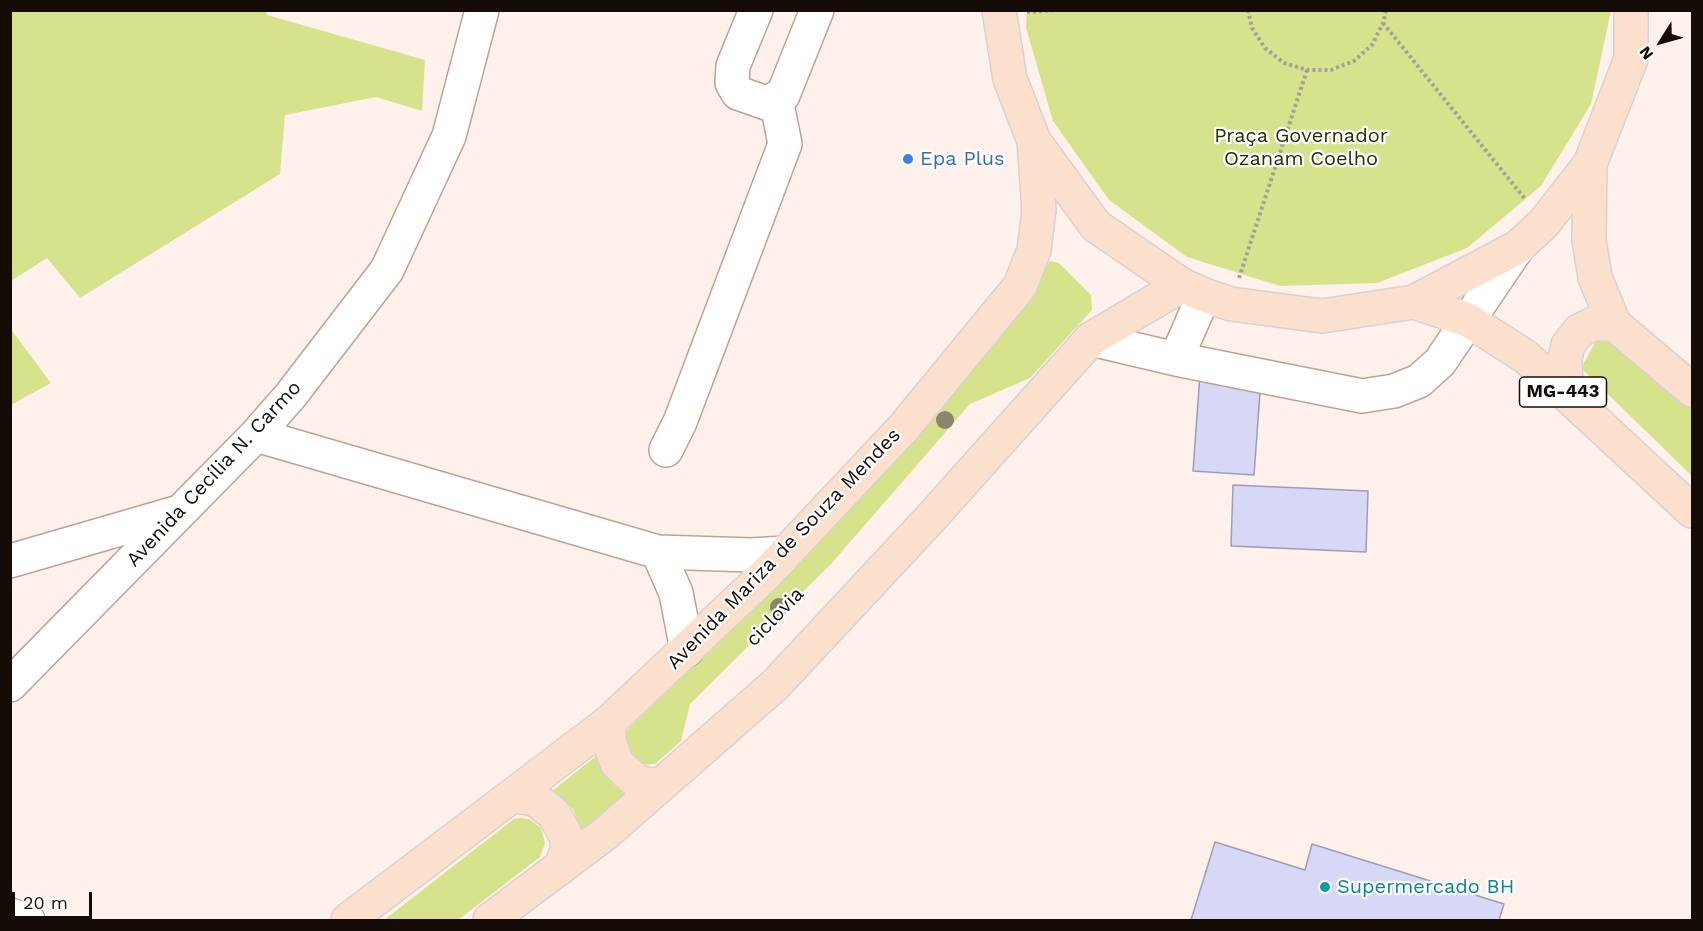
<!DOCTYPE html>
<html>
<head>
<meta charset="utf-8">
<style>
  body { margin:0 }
  #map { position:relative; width:1703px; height:931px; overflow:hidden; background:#fef1ec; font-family:"Work Sans",sans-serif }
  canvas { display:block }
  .frame { position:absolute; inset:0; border:12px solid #150b07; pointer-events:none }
  .north { position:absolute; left:1631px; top:12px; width:60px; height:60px; -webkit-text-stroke:4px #fff; paint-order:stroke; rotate:233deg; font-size:16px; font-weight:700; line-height:24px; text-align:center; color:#150b07 }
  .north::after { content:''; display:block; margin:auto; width:21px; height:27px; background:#150b07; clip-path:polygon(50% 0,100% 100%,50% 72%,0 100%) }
  .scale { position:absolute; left:12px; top:892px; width:80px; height:27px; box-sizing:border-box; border:3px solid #150b07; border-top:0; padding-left:8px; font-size:18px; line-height:21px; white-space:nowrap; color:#150b07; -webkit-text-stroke:4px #fff; paint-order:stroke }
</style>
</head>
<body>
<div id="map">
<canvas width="1703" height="931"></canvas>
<div class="frame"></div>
<div class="north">N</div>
<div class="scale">20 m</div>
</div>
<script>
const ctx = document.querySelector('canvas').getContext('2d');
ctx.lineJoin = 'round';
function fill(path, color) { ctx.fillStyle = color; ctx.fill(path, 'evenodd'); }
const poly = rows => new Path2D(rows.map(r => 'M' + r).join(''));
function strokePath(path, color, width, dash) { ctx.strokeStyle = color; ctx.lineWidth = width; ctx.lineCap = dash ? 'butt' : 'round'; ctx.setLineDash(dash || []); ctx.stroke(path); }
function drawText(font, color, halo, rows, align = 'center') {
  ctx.font = font + ' "Work Sans",sans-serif'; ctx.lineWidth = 4.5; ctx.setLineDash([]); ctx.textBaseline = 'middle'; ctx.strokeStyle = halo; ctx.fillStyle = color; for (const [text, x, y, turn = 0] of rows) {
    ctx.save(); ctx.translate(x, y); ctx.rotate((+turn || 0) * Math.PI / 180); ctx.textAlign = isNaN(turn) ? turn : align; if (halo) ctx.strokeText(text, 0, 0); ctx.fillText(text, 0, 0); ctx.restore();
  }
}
fill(poly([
  [11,10,266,11,267,15,425,60,422,111,376,97,285,115,280,174,80,298,47,258,11,281],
  [1027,10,1611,10,1611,11,1591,104,1541,186,1467,248,1377,283,1280,286,1187,257,1109,200,1053,121,1026,28],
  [1050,261,1059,263,1091,295,1092,310,1030,378,970,404,831,564,690,704,681,741,655,764,640,765,633,761,624,733,779,585,853,506,992,346],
  [10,328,51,383,11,405,10,405],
  [1600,334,1692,406,1692,476,1581,368],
  [596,756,603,773,615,786,631,796,583,834,573,809,551,792],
  [521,818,529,819,541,828,545,843,540,857,458,920,384,920,514,819]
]), '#d7e38c');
const building = poly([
  [1200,374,1261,379,1254,475,1193,471,1200,374],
  [1233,485,1368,491,1366,552,1231,546,1233,485],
  [1215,842,1305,870,1312,844,1504,904,1499,920,1191,920,1215,842]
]);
fill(building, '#d6d8f5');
strokePath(building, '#9c9db9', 1.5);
const minor = poly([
  [756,10,733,66,732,83,738,93,766,103,783,95,817,10],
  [1091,339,1176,359,1204,295],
  [1176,359,1362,396,1394,391,1419,381,1440,362,1518,247],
  [256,435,658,552,751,555,785,553],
  [666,450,680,422,785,144,776,99],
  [658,552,676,593,687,650],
  [10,561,179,512],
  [10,685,256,435,291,395,387,270,449,136,482,10],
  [10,915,28,920]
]);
const major = poly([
  [999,10,1010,79,1034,141,1096,226,1182,285,1204,295,1231,304,1322,316,1414,302,1518,247,1544,223,1590,164,1631,59,1631,10],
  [1590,164,1589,240,1595,277,1614,324,1692,390],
  [1414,302,1468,320,1526,357,1692,511],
  [1566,394,1565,358,1568,345,1579,331,1593,324,1614,324],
  [608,723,610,744,617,763,635,780,646,785,662,784],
  [512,796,535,799,554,814,566,836,568,849,560,868],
  [348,920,608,723,765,575,905,426,1020,286,1034,250,1039,210,1034,141],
  [490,920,606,833,775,685,929,520,1091,339,1182,285]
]);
strokePath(minor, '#bfa194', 36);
strokePath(major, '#d5d3d2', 36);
strokePath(poly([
  [1248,10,1252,28,1265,48,1284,63,1307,70,1331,70,1354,61,1372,45,1383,23,1386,10],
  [1027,12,1056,10],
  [1383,23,1525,199],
  [1239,278,1307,70]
]), '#aa9e9a', 4, [3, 3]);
strokePath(minor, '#fff', 33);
strokePath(major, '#fbe0cd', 33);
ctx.fillStyle = '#89856e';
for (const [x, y] of [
  [945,420],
  [779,607]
]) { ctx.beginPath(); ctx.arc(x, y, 9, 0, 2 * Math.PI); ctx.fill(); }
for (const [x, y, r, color] of [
  [908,159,6,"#3f7fe0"],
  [1325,887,6,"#0f9aa8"]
]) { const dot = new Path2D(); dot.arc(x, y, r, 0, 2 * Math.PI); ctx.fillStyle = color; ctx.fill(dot); strokePath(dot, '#fff', 2); }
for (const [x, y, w] of [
  [1563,392,87]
]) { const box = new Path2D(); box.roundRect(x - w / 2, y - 15, w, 30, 4.5); ctx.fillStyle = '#fff'; ctx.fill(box); strokePath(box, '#150b07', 1.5); }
drawText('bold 18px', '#150b07', null, [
  ["MG-443",1563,392]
]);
drawText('20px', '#292d06', '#fff', [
  ["Praça Governador",1301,136],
  ["Ozanam Coelho",1301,159]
]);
drawText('20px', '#366cbe', '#fff', [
  ["Epa Plus",920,159]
], 'left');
drawText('20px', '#150b07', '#fff', [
  ["Avenida Cecília N. Carmo",214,474,-47],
  ["Avenida Mariza de Souza Mendes",784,549,-46],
  ["ciclovia",775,617,-46]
]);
drawText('20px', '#0d838f', '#fff', [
  ["Supermercado BH",1337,887]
], 'left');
</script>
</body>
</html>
